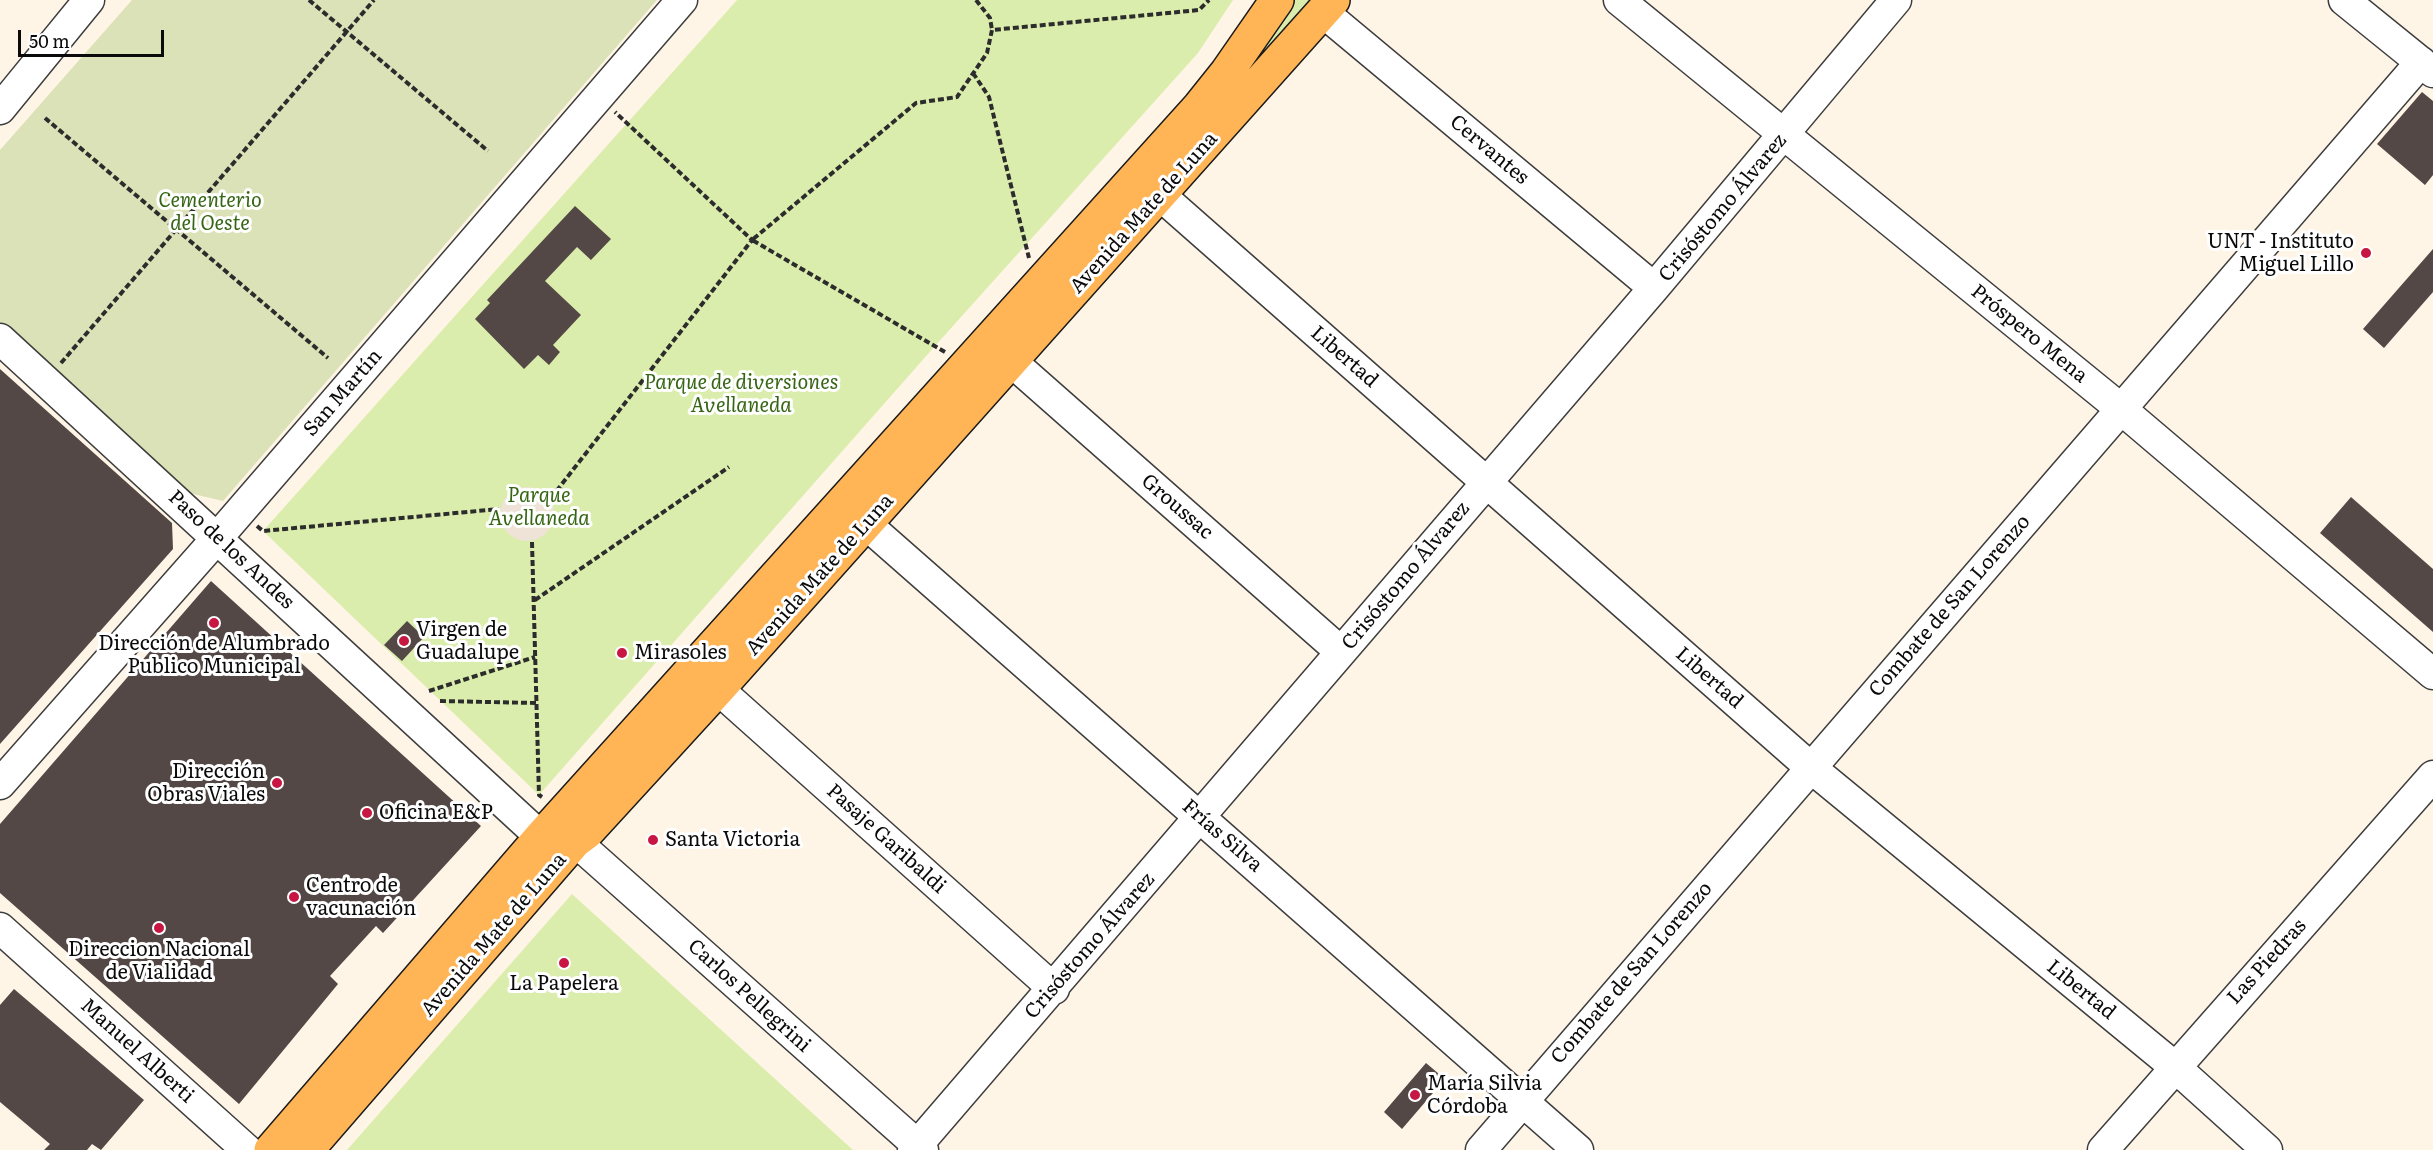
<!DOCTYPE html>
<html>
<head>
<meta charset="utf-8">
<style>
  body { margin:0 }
  #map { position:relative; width:2433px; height:1150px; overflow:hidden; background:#fff5e6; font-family:Literata,serif }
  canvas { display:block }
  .scale { position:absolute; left:18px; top:30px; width:146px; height:27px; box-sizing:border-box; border:3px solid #0a0a0a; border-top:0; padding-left:8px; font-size:18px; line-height:21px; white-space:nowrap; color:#0a0a0a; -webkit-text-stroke:4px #fff; paint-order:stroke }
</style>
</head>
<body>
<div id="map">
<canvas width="2433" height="1150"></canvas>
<div class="scale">50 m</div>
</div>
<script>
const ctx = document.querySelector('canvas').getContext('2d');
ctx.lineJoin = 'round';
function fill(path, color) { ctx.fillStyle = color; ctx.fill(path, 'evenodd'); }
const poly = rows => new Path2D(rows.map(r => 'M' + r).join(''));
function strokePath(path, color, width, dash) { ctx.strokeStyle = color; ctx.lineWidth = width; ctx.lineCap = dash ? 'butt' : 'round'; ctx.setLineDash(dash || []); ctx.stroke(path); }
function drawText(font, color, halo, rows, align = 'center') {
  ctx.font = font + ' Literata,serif'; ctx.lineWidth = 6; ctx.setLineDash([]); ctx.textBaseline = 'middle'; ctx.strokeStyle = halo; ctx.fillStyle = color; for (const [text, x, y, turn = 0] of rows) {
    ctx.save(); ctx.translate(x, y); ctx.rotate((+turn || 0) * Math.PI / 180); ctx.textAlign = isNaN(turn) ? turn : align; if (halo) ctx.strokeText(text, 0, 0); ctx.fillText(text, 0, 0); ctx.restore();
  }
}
fill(poly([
  [737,0,1233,0,1198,53,935,346,539,795,263,531],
  [1293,0,1311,0,1210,116],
  [572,894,853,1150,347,1150]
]), '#dbedad');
fill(poly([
  [132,0,657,0,223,501,189,493,0,322,0,150]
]), '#dce2b7');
fill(poly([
  '500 514a27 27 0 1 1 54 0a27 27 0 1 1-54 0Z'
]), '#eee3d6');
fill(poly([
  [2422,92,2433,101,2433,175,2425,185,2377,144],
  [575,206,611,239,591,260,577,247,545,281,581,315,553,345,560,352,549,365,538,355,524,369,475,319,490,303,487,300],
  [2433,249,2433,292,2384,348,2363,329],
  [0,369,172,523,173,549,0,744],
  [2351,497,2433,569,2433,632,2320,533],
  [211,581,481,826,383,933,376,926,330,976,338,984,239,1104,0,893,0,824],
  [407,621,424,637,402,661,384,645],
  [14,989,144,1100,101,1150,92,1144,87,1150,44,1150,50,1144,0,1102,0,1005],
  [1426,1063,1445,1079,1402,1129,1384,1112]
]), '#534845');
const minor = poly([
  [1619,0,2121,409,2433,674],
  [2344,0,2433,72],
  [1323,12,1654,288],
  [0,109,89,0],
  [1160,195,1810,767,2175,1067,2267,1150],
  [0,339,541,837,575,841,923,1150],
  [1012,362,1341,652],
  [866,524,1578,1150],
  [718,689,1054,989],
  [0,784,218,537,682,0],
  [0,928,247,1150],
  [913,1150,1654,288,1896,0],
  [1481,1150,2421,62],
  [2103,1150,2433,776]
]);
const major = poly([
  [271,1150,541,837,1199,107,1227,72,1277,0],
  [307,1150,575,841,587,832,718,689,1333,0]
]);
strokePath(minor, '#3d3d3d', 33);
strokePath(major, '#1b1b1b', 36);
strokePath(poly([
  [309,0,488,151],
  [976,0,990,18,992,30],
  [973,73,989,97,1029,258],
  [45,118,328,358],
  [945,352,752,240,916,103,957,97,987,53,992,30,1199,10,1209,0],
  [61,363,374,0],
  [551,498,752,240,615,112],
  [257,526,263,531,499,509],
  [532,542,539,795,542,797],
  [535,600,729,467],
  [429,691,535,657],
  [440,701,536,703]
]), '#2c2c2c', 4, [6, 3]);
strokePath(minor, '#fff', 30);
strokePath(major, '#ffb456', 33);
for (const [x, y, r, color] of [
  [2366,253,6,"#c61641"],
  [214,623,6,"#c61641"],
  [404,641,6,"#c61641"],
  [622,653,6,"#c61641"],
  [277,783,6,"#c61641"],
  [367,813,6,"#c61641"],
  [653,840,6,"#c61641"],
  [294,897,6,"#c61641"],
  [159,928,6,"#c61641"],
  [564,963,6,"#c61641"],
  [1415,1095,6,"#c61641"]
]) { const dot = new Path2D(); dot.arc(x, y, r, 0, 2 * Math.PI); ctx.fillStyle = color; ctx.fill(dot); strokePath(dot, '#fff', 2); }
drawText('20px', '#0a0a0a', '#fff', [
  ["Cervantes",1489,150,40],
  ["Crisóstomo Álvarez",1723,208,-50],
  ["Avenida Mate de Luna",1144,213,-48],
  ["Próspero Mena",2029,334,39],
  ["Libertad",1344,357,41],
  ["San Martín",343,393,-49],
  ["Groussac",1177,507,41],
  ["Paso de los Andes",231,550,43],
  ["Avenida Mate de Luna",820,575,-48],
  ["Crisóstomo Álvarez",1406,576,-50],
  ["Combate de San Lorenzo",1950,606,-49],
  ["Libertad",1709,678,41],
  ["Frías Silva",1222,836,41],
  ["Pasaje Garibaldi",886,839,42],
  ["Avenida Mate de Luna",494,935,-49],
  ["Crisóstomo Álvarez",1090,946,-49],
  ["Las Piedras",2267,962,-48],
  ["Combate de San Lorenzo",1632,973,-49],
  ["Libertad",2081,990,39],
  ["Carlos Pellegrini",749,996,42],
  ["Manuel Alberti",137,1051,42]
]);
drawText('italic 20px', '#366615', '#fff', [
  ["Cementerio",210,201],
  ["del Oeste",210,224],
  ["Parque de diversiones",741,383],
  ["Avellaneda",741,406],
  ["Parque",539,496],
  ["Avellaneda",539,519]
]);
drawText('20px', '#0a0a0a', '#fff', [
  ["UNT - Instituto",2354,242,"right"],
  ["Miguel Lillo",2354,265,"right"],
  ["Virgen de",416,630],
  ["Guadalupe",416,653],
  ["Dirección de Alumbrado",214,644,"center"],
  ["Publico Municipal",214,667,"center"],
  ["Mirasoles",634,653],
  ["Dirección",265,772,"right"],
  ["Obras Viales",265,795,"right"],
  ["Oficina E&P",379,813],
  ["Santa Victoria",665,840],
  ["Centro de",306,886],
  ["vacunación",306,909],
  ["Direccion Nacional",159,950,"center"],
  ["de Vialidad",159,973,"center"],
  ["La Papelera",564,984,"center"],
  ["María Silvia",1427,1084],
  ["Córdoba",1427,1107]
], 'left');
</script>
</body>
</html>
